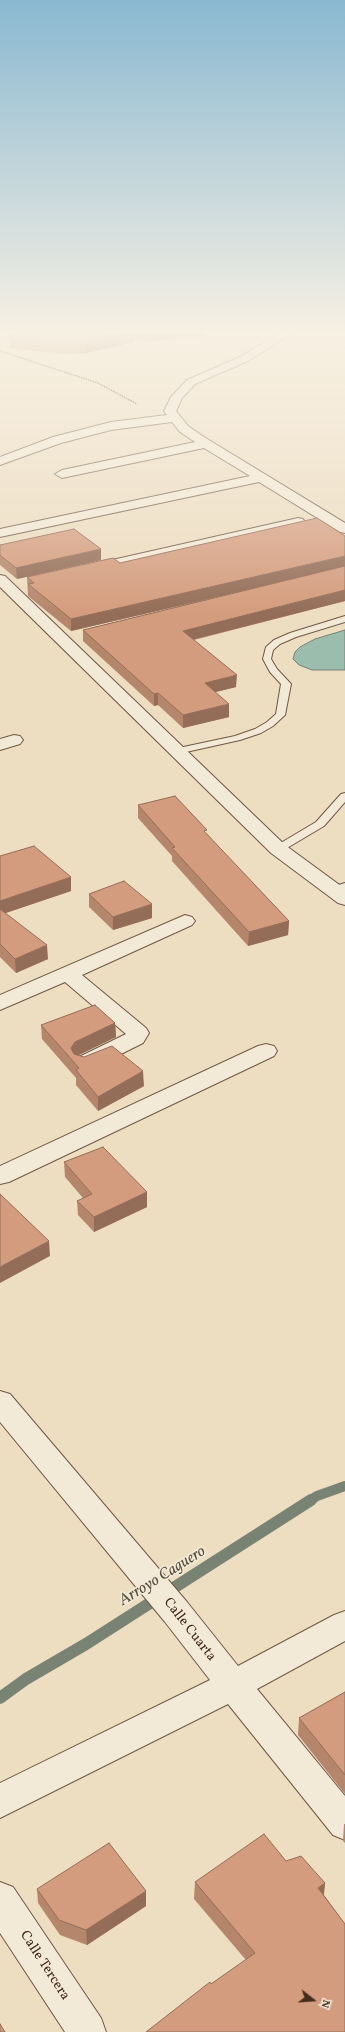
<!DOCTYPE html>
<html>
<head>
<meta charset="utf-8">
<style>
  body { margin:0 }
  #map { position:relative; width:345px; height:2032px; overflow:hidden; background:#edddc1; font-family:Vollkorn,serif }
  canvas { display:block }
  .north { position:absolute; left:293px; top:1980px; width:40px; height:40px; -webkit-text-stroke:3px #f3e9d7; paint-order:stroke; rotate:107deg; font-size:11px; font-weight:700; line-height:16px; text-align:center; color:#452c1a }
  .north::after { content:''; display:block; margin:auto; width:14px; height:18px; background:#452c1a; clip-path:polygon(50% 0,100% 100%,50% 72%,0 100%) }
</style>
</head>
<body>
<div id="map">
<canvas width="345" height="2032"></canvas>
<div class="north">N</div>
</div>
<script>
const ctx = document.querySelector('canvas').getContext('2d');
ctx.lineJoin = 'round';
function fill(path, color) { ctx.fillStyle = color; ctx.fill(path, 'evenodd'); }
const poly = rows => new Path2D(rows.map(r => 'M' + r).join(''));
function strokePath(path, color, width, dash) { ctx.strokeStyle = color; ctx.lineWidth = width; ctx.lineCap = dash ? 'butt' : 'round'; ctx.setLineDash(dash || []); ctx.stroke(path); }
function drawText(font, color, halo, rows, align = 'center') {
  ctx.font = font + ' Vollkorn,serif'; ctx.lineWidth = 3.5; ctx.setLineDash([]); ctx.textBaseline = 'middle'; ctx.strokeStyle = halo; ctx.fillStyle = color; for (const [text, x, y, turn = 0] of rows) {
    ctx.save(); ctx.translate(x, y); ctx.rotate((+turn || 0) * Math.PI / 180); ctx.textAlign = isNaN(turn) ? turn : align; if (halo) ctx.strokeText(text, 0, 0); ctx.fillText(text, 0, 0); ctx.restore();
  }
}
const water = poly([
  [345,630,345,670,312,670,299,665,293,659,295,652,300,647,315,639,345,630]
]);
fill(water, '#9abdae');
strokePath(water, '#788373', 1);
strokePath(poly([
  [309,1501,317,1496,345,1486]
]), '#788373', 10);
strokePath(poly([
  [0,1698,26,1679,86,1644,311,1500]
]), '#788373', 12);
const lane = poly([
  [345,616,345,622,296,637,280,644,273,650,271,659,277,669,291,684,285,715,273,726,261,733,240,740,177,754,174,753,174,749,235,736,255,729,267,722,276,714,281,684,270,672,263,659,266,647,274,640,290,633,345,616],
  [345,793,345,802,324,826,282,851,274,851,273,849,274,847,316,822,341,794,345,793],
  [345,883,345,890,333,893,328,890,329,888,345,883]
]);
const street = poly([
  [286,329,299,329,248,361,195,384,182,398,176,411,188,426,204,437,345,523,345,533,340,532,259,482,0,537,0,529,250,476,204,448,62,478,55,474,62,470,195,442,180,432,172,422,111,430,61,443,0,465,0,457,53,437,111,422,167,415,164,411,171,397,187,380,240,357,286,329],
  [298,518,303,519,305,522,303,525,90,573,85,572,83,569,85,566,90,565,298,518],
  [0,575,5,576,285,845,345,889,345,905,338,903,271,853,0,587,0,575],
  [14,735,20,736,23,740,20,744,0,750,0,739,14,735],
  [185,915,192,917,195,921,192,925,82,975,146,1028,149,1033,143,1043,97,1066,89,1068,81,1066,78,1061,81,1056,126,1034,65,982,0,1010,0,995,185,915],
  [266,1044,274,1046,277,1051,274,1056,9,1182,0,1184,0,1166,258,1046,266,1044],
  [0,1391,10,1394,187,1602,238,1666,334,1615,345,1611,345,1641,257,1689,345,1796,345,1840,333,1835,228,1704,0,1818,0,1783,210,1680,165,1622,0,1422,0,1391],
  [0,1882,13,1887,101,2018,106,2032,65,2032,0,1933,0,1882]
]);
strokePath(lane, '#6f5844', 2);
strokePath(street, '#6f5844', 2);
strokePath(poly([
  [0,351,98,383,137,404]
]), '#452c1a', 1.5, [1.5, 1]);
fill(lane, '#f3e9d7');
fill(street, '#f3e9d7');
fill(poly([
  [33,329,206,329,205,336,151,341,134,340,134,342,86,353,64,354,10,348,9,331,22,333,30,333],
  [0,545,101,560,17,579,0,565],
  [120,563,345,601,194,640,236,687,215,692,229,717,183,728,158,705,154,706,83,641,83,630,252,589,71,631,28,596,27,577],
  [138,805,207,835,289,921,288,935,248,946,172,861,172,856,138,818],
  [0,856,71,891,5,913,48,959,16,973,0,957],
  [89,894,152,918,113,930,89,907],
  [115,1023,116,1037,78,1055,144,1086,98,1111,76,1085,76,1078,42,1039,41,1025],
  [64,1162,147,1192,147,1207,94,1232,78,1215,77,1201,83,1198,65,1177],
  [345,1692,345,1794,298,1735,299,1718],
  [344,1824,345,1824,345,1843,343,1841],
  [286,1861,325,1883,324,1895,345,1924,211,1984,246,1960,194,1899,195,1882],
  [37,1889,146,1906,87,1945,60,1935,38,1903]
]), '#b6866c');
fill(poly([
  [151,329,206,329,205,336,151,341],
  [134,331,134,342,86,353,86,341],
  [101,549,101,560,17,579,16,568],
  [345,556,345,567,71,631,71,619],
  [345,590,345,601,183,642,183,631],
  [237,675,236,687,204,695,205,683],
  [158,693,158,705,154,706,154,694],
  [229,704,229,717,183,728,183,715],
  [71,877,71,891,0,915,0,901],
  [152,904,152,918,113,930,113,917],
  [289,921,288,935,248,946,249,932],
  [47,945,48,959,16,973,15,959],
  [115,1023,116,1037,75,1057,71,1048,75,1042],
  [143,1071,144,1086,98,1111,98,1097],
  [147,1192,147,1207,94,1232,94,1217],
  [49,1241,50,1256,0,1283,0,1267],
  [325,1883,323,1900,318,1888],
  [146,1891,146,1906,87,1945,86,1930]
]), '#946d58');
const building = poly([
  [17,329,19,329,22,333,30,333,33,329,125,329,134,331,86,341,63,342,9,337,9,331,17,329],
  [317,518,345,536,345,556,71,619,28,584,34,583,27,577,113,558,120,563,317,518],
  [74,529,101,549,16,568,0,555,0,545,74,529],
  [345,566,345,590,183,631,237,675,205,683,229,704,183,715,158,693,154,694,83,630,345,566],
  [175,796,207,830,204,831,289,921,249,932,172,848,175,847,138,805,175,796],
  [34,846,71,877,0,901,0,856,34,846],
  [124,881,152,904,113,917,89,894,124,881],
  [0,909,47,945,15,959,0,944,0,909],
  [95,1005,115,1023,75,1042,71,1048,74,1054,84,1057,112,1046,143,1071,98,1097,76,1070,79,1068,41,1025,95,1005],
  [103,1147,147,1192,94,1217,77,1201,92,1194,64,1162,103,1147],
  [0,1194,49,1241,0,1267,0,1194],
  [345,1692,345,1775,299,1718,345,1692],
  [264,1834,286,1861,301,1856,325,1883,318,1888,345,1924,345,2032,146,2032,210,1982,211,1984,255,1953,195,1882,264,1834],
  [109,1843,146,1891,86,1930,59,1920,37,1889,109,1843],
  [0,2024,5,2032,0,2032,0,2024]
]);
fill(building, '#d49c7e');
strokePath(building, '#946d58', 1);
const sky = ctx.createLinearGradient(0, 0, 0, 614);
sky.addColorStop(0, '#89b8d1');
sky.addColorStop(0.54, '#f7f0e3');
sky.addColorStop(1, '#f7f0e300');
ctx.fillStyle = sky;
ctx.fillRect(0, 0, 345, 614);
drawText('14px', '#452c1a', '#f3e9d7', [
  ["Calle Cuarta",189,1630,52],
  ["Calle Tercera",44,1966,57]
]);
drawText('italic 16px', '#5a503f', '#f3e9d7', [
  ["Arroyo Caguero",163,1577,-32]
]);
</script>
</body>
</html>
